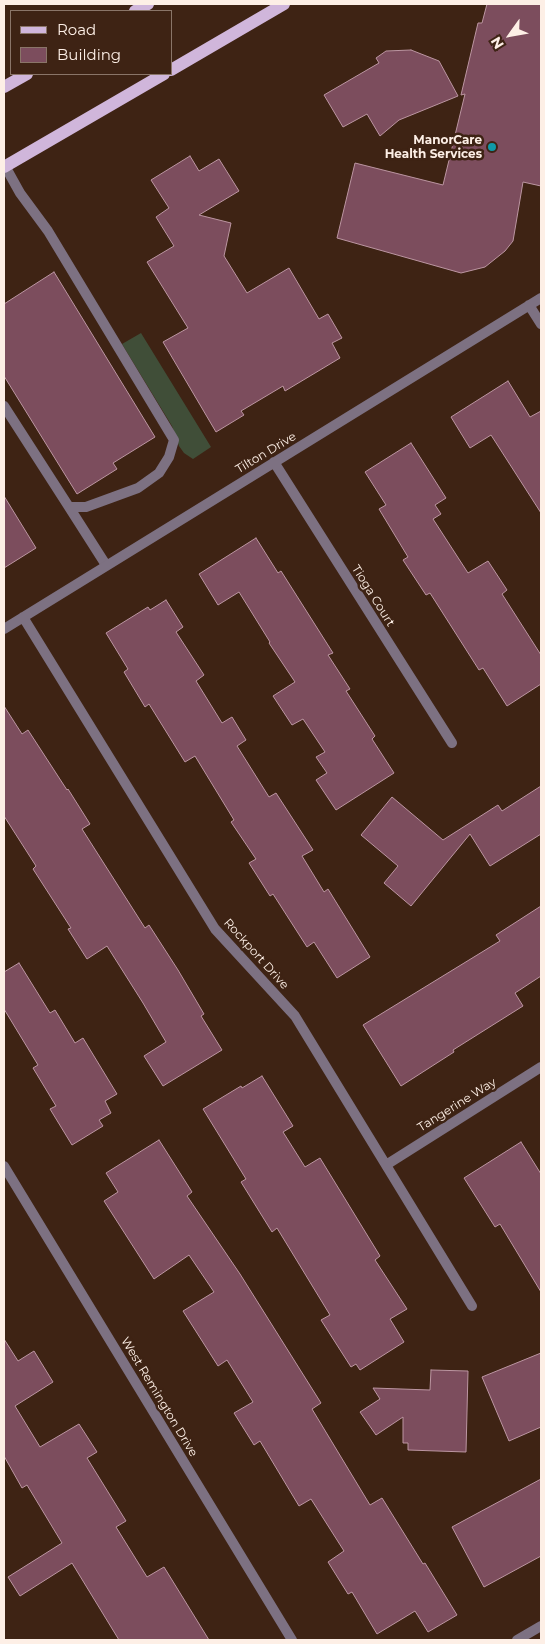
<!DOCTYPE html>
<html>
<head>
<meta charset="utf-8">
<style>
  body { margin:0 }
  #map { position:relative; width:545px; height:1644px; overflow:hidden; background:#3e2314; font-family:Montserrat,sans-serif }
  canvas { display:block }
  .frame { position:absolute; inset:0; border:5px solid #fdefe6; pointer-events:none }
  .legend { position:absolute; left:10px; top:10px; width:162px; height:65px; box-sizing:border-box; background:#3e2314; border:1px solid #8a7568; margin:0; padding:6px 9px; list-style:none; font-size:15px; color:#fdefe6 }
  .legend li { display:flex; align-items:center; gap:10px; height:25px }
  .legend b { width:25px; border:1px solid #8a7568 }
  .north { position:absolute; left:485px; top:10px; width:50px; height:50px; -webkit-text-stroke:4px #3e2314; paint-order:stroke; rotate:238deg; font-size:14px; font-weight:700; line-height:20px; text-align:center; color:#fdefe6 }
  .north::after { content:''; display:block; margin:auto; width:18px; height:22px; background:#fdefe6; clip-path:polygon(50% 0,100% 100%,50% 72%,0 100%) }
</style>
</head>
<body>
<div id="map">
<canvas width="545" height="1644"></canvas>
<div class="frame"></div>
<ul class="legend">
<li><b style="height:6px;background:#d0b6db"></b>Road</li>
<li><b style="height:14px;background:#7c4d5d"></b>Building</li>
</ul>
<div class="north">N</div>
</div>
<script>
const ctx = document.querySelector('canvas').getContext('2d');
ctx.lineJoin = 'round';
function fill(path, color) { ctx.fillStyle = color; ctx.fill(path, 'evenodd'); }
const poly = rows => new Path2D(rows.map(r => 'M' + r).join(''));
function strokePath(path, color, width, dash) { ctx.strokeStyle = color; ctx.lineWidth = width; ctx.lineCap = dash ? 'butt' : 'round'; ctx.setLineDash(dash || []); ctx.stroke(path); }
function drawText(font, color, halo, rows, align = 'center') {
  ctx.font = font + ' Montserrat,sans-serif'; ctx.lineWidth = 5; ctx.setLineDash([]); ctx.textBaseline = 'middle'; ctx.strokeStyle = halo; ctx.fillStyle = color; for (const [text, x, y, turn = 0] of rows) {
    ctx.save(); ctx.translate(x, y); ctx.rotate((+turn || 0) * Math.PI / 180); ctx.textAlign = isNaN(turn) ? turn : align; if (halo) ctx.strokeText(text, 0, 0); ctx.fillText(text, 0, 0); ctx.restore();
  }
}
fill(poly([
  [141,333,211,447,193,459,184,453,179,446,172,426,122,344]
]), '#404e38');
const building = poly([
  [487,4,541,4,541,186,523,182,513,241,505,251,485,267,461,273,337,238,355,163,443,185,465,94,461,95,478,23,482,23,487,4],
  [411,50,439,61,458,96,399,120,380,136,367,114,343,127,324,95,379,63,376,58,386,51,411,50],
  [190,156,199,171,219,159,239,191,199,215,231,223,224,256,247,293,289,268,319,319,328,314,342,338,332,343,340,358,285,391,283,386,241,411,244,415,216,432,163,342,188,328,147,262,174,246,156,217,169,208,151,180,190,156],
  [54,272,155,437,113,463,117,469,77,494,4,376,4,304,54,272],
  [508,381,530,417,541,411,541,513,491,435,470,448,451,417,508,381],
  [411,443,446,498,435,505,441,514,433,519,468,573,488,561,507,590,502,594,541,655,541,684,507,706,483,668,479,670,430,593,426,595,403,560,408,557,379,509,386,505,365,472,411,443],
  [4,496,36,548,4,568,4,496],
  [256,538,278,573,281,571,333,653,328,655,350,689,346,691,375,736,372,739,394,773,336,810,316,780,327,773,316,757,325,752,303,719,292,725,273,696,295,682,269,643,270,642,239,592,218,605,199,574,256,538],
  [166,600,183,627,176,632,204,675,196,681,222,723,232,717,246,740,237,746,269,797,276,793,313,850,302,856,324,892,328,889,370,957,337,978,314,942,307,947,273,894,270,896,249,863,256,859,231,822,234,820,195,756,185,762,149,704,145,707,124,672,128,669,106,633,148,607,150,610,166,600],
  [4,706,22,734,28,730,67,790,68,789,90,824,82,829,145,928,149,925,178,970,204,1014,201,1016,222,1050,163,1086,144,1056,166,1042,143,1003,107,946,87,959,68,929,71,928,33,869,36,866,4,816,4,706],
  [541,786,541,834,490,866,470,834,411,906,384,883,398,866,361,835,392,797,443,840,498,805,502,811,541,786],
  [541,906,541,976,515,993,523,1006,453,1050,454,1052,401,1086,363,1025,500,941,496,935,541,906],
  [19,963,50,1013,55,1010,75,1043,83,1038,117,1094,105,1101,111,1113,99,1120,103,1126,72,1145,50,1109,56,1106,33,1068,38,1065,4,1009,4,972,19,963],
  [262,1076,293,1126,283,1132,305,1167,320,1158,380,1256,375,1260,407,1309,390,1319,404,1342,360,1370,356,1364,351,1367,321,1320,330,1315,277,1228,272,1232,241,1182,246,1179,203,1109,241,1086,242,1088,262,1076],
  [159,1140,192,1192,187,1196,240,1274,321,1403,312,1409,370,1505,382,1498,423,1564,425,1563,457,1615,428,1632,415,1611,377,1634,352,1592,348,1594,328,1562,344,1551,311,1499,299,1506,260,1441,254,1445,234,1413,253,1402,227,1360,218,1366,183,1311,214,1292,189,1255,154,1279,104,1201,118,1192,106,1173,159,1140],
  [521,1142,541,1174,541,1292,500,1224,495,1227,464,1178,521,1142],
  [4,1339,18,1361,34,1351,53,1382,15,1406,40,1447,79,1424,97,1452,87,1458,126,1521,116,1527,147,1577,164,1567,209,1640,119,1640,72,1563,20,1596,8,1577,62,1543,27,1485,22,1488,4,1456,4,1339],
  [541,1353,541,1427,509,1441,482,1377,541,1353],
  [431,1370,468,1371,466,1452,408,1450,408,1443,403,1443,403,1417,376,1435,360,1412,380,1399,373,1388,430,1390,431,1370],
  [541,1479,541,1556,484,1587,452,1527,541,1479]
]);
fill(building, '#7c4d5d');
strokePath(building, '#bc96a2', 1);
strokePath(poly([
  [4,406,69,507,86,507,138,488,159,473,169,457,174,440,48,231,20,193,5,166],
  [69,507,106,565]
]), '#7d7182', 10);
strokePath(poly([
  [529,305,541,324],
  [274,462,452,743],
  [23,617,215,929,295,1016,472,1306],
  [4,629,541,298],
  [386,1165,541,1067],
  [517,1640,541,1626]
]), '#7d7182', 10);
strokePath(poly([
  [4,1166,292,1640]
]), '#7d7182', 10);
strokePath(poly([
  [135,11,148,4],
  [171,70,284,4],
  [4,87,27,74],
  [4,167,164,74]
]), '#d0b6db', 12);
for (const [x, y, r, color] of [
  [492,147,5,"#0f9aa8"]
]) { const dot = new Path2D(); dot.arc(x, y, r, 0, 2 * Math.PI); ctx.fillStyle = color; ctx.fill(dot); strokePath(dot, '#3e2314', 2); }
drawText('bold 12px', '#fdefe6', '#3e2314', [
  ["ManorCare",482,140],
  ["Health Services",482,154]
], 'right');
drawText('12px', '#fdefe6', '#3e2314', [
  ["Tilton Drive",266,453,-31],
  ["Tioga Court",373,596,58],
  ["Rockport Drive",256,954,48],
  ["Tangerine Way",457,1105,-32],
  ["West Remington Drive",159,1397,59]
]);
</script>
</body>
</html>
